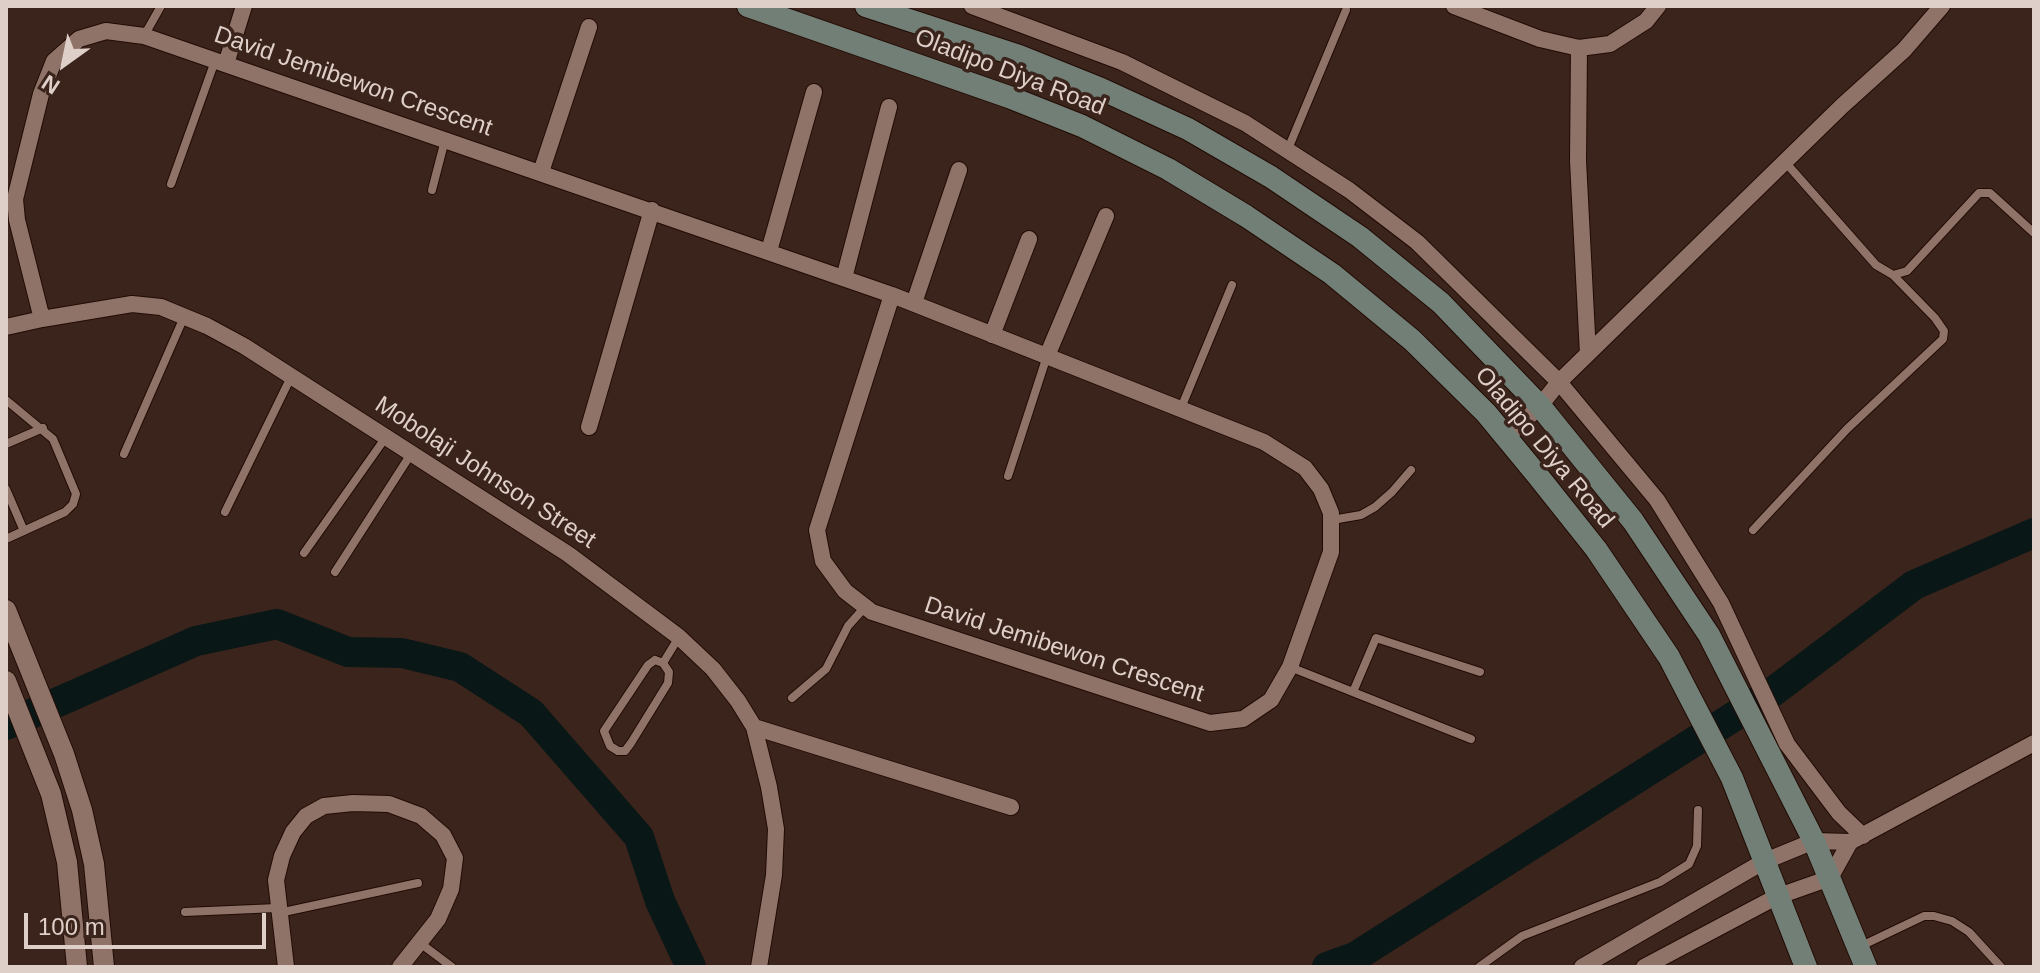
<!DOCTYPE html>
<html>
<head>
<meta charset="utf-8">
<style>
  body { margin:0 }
  #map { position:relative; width:2040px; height:973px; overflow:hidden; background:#3b241b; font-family:Arial,sans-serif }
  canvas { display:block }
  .frame { position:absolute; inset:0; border:8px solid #dfcfc9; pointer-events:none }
  .north { position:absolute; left:24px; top:24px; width:80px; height:80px; -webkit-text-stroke:6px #3b241b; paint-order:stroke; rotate:213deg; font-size:22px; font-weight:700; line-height:32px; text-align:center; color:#dfcfc9 }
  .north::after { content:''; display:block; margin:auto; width:28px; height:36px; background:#dfcfc9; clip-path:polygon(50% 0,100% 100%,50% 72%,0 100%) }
  .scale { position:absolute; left:24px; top:913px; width:242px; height:36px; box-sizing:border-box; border:4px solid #dfcfc9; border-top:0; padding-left:10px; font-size:24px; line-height:28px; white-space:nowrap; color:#dfcfc9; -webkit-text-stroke:6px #3b241b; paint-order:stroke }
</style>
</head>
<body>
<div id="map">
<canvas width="2040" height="973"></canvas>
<div class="frame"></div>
<div class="north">N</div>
<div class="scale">100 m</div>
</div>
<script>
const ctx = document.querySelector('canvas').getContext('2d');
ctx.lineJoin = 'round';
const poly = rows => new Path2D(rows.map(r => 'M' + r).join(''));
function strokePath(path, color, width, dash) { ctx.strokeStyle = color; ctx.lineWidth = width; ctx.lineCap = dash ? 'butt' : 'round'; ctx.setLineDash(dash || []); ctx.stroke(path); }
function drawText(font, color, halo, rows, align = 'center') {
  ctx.font = font + ' Arial,sans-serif'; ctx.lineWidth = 7; ctx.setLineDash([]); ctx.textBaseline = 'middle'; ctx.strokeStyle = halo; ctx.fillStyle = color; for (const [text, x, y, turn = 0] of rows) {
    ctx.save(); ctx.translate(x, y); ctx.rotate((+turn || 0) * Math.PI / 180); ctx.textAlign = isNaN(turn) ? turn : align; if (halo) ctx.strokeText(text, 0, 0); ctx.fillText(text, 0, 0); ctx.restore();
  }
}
strokePath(poly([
  [6,725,196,641,277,624,348,652,402,653,460,667,531,713,639,837,660,901,691,967],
  [1327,967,1355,957,1774,691,1914,585,2034,533]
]), '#091717', 30);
const service = poly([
  [144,36,161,6],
  [1288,149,1346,10],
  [1786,163,1876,265,1893,275,1907,271,1979,193,1990,193,2034,233],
  [171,184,215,61],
  [432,190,445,140],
  [6,400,53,439,76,494,73,504,65,512,6,539],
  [1181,408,1232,285],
  [6,444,43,428],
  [124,454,184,317],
  [1008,476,1047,356],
  [6,489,24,531],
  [225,512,291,377],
  [1332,520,1361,515,1375,507,1392,492,1411,470],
  [1753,530,1847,429,1943,339,1944,331,1935,318,1893,275],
  [304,553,386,437],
  [335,572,411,454],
  [655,660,663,663,669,672,668,683,631,743,625,751,618,751,610,746,604,731,648,665,655,660],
  [663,663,679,637],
  [1290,667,1471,739],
  [1353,692,1376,638,1480,672],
  [792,698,826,669,848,626,865,607],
  [185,912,277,908],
  [279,913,418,883],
  [420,943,452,967],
  [1859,947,1924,916,1934,916,1952,921,1969,932,2001,967],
  [1479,967,1522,936,1660,882,1689,864,1697,846,1698,810]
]);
const minor = poly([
  [972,6,1122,62,1245,123,1349,190,1417,242,1559,382,1657,500,1721,603,1787,744,1839,813,1863,836],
  [1454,6,1540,39,1579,48,1610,44,1646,21,1658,6],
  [1579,48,1578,161,1588,354],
  [226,64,244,6],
  [541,172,589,27],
  [769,251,814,92],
  [844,278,889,107],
  [914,303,959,170],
  [42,319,17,220,15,199,41,94,54,61,79,39,106,31,144,36,892,295,1264,442,1305,468,1321,489,1331,513,1331,552,1290,667,1271,700,1243,719,1210,723,872,612,845,591,823,561,817,530,892,295],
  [6,327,42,319,132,304,161,307,207,326,244,346,568,554,679,637,713,669,738,701,754,727,769,787,776,829,774,875,759,967],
  [992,335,1029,239],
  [1047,356,1106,216],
  [589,427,652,210],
  [1507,437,1540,406,1559,382,1842,106,1904,50,1942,6],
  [754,727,1011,807],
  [286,967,276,880,282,856,293,832,306,816,324,806,353,803,389,804,421,816,443,835,455,858,451,889,438,919,400,967],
  [1582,967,1763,862,1814,841,1850,842,2034,743],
  [1644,967,1776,897,1830,878,1850,842]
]);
const tertiary = poly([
  [6,610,64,754,82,810,94,864,104,967],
  [6,681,51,794,67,862,77,967]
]);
const secondary = poly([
  [748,6,1009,97,1082,126,1168,169,1246,216,1332,274,1412,340,1486,413,1538,476,1596,549,1669,657,1732,778,1806,967],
  [866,6,1019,56,1101,89,1188,129,1271,177,1360,237,1441,303,1540,406,1633,521,1709,635,1814,841,1866,967]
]);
strokePath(service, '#210c05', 10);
strokePath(minor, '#210c05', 18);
strokePath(tertiary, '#210c05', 22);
strokePath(secondary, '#210c05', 24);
strokePath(service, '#8f7368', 8);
strokePath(minor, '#8f7368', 16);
strokePath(tertiary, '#8f7368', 20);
strokePath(secondary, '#727f77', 22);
drawText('24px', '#dfcfc9', '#3b241b', [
  ["Oladipo Diya Road",1010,73,21],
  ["David Jemibewon Crescent",353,82,19],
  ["Oladipo Diya Road",1544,448,50],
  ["Mobolaji Johnson Street",485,473,33],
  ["David Jemibewon Crescent",1064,650,18]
]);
</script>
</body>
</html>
